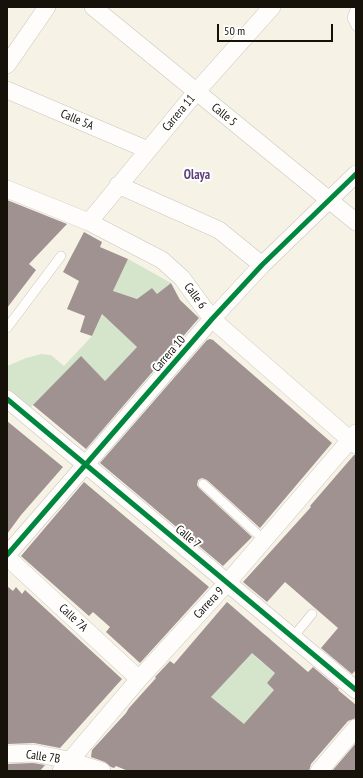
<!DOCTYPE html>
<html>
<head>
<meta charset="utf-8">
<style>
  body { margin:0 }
  #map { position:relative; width:363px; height:778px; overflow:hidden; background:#f7f2e6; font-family:"PT Sans Narrow",sans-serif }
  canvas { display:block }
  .frame { position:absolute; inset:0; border:8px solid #161209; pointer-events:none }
  .scale { position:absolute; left:217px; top:24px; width:116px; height:18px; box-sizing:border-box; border:2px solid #161209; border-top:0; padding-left:5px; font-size:12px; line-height:14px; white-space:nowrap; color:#161209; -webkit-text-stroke:3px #fff; paint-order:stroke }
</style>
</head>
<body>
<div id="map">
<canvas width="363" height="778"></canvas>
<div class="frame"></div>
<div class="scale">50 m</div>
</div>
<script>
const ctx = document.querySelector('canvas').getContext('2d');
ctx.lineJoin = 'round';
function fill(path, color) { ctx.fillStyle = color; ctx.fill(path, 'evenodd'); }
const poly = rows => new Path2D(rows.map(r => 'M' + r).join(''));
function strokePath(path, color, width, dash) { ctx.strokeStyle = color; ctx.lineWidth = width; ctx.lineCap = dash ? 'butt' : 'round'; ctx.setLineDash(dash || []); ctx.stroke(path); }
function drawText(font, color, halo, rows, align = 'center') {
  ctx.font = font + ' "PT Sans Narrow",sans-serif'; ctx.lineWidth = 4; ctx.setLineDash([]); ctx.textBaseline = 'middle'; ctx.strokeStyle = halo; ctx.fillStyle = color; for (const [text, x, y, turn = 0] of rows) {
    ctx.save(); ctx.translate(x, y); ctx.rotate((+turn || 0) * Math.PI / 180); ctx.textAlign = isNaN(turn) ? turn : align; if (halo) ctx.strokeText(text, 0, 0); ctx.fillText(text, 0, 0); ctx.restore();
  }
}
fill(poly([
  [128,259,171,283,157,294,152,288,137,299,122,294,105,317,137,347,105,381,81,357,30,408,7,389,7,366,26,358,41,354,51,355,64,366,92,336],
  [266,635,271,639,255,656,275,673,267,683,284,699,250,729,211,697]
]), '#d4e5cc');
fill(poly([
  [7,200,67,224,29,264,36,270,7,308],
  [84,232,102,242,100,247,128,259,113,291,137,299,152,288,157,294,171,283,180,300,199,318,86,449,33,405,81,356,105,381,137,347,102,314,92,336,80,332,85,316,67,309,79,281,63,272],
  [210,339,213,340,332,443,260,528,207,480,202,478,198,480,197,485,199,488,252,537,223,566,100,463,207,340],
  [7,421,63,467,21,515,7,534],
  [354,455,356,455,356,670,352,674,321,648,338,628,285,582,267,602,243,582,311,507,310,506],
  [84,482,209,587,140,663,106,632,110,627,93,612,89,616,21,556],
  [7,586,13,591,16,587,22,594,25,590,122,679,60,748,34,743,7,744],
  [227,602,308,672,313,667,339,689,338,690,356,705,356,718,348,721,311,764,309,771,128,771,116,766,114,768,111,767,105,762,91,757,92,750,126,713,129,708,156,678,155,677,170,661,174,664],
  [252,653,275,673,267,683,274,690,244,724,211,697],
  [356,743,356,771,332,771],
  [33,763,45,765,40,771,7,771,7,764]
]), '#a09291');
const service = poly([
  [356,7,352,18,356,26],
  [7,328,61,256],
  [203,484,264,540],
  [293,637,312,614]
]);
const minor = poly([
  [93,7,356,222],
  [7,65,47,7],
  [7,90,148,150],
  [118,185,219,230,262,265],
  [7,189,89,222,162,260,182,278,212,319,356,445],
  [89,222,196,92,272,7],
  [7,399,356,690],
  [7,555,212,319,262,265,356,174],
  [7,557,139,679],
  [7,754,34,753,68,760,102,771],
  [61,771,139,679,228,582,356,433],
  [319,771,356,728]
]);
strokePath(service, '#cac6bc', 10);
strokePath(minor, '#cac6bc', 18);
strokePath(service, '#fefdfb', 9);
strokePath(minor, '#fefdfb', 17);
strokePath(poly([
  [7,399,356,690],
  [7,555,212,319,262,265,356,174]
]), '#00873e', 5);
drawText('12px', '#161209', '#fff', [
  ["Carrera 11",179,113,-50],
  ["Calle 5",224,115,39],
  ["Calle 5A",77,120,23],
  ["Calle 6",195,296,54],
  ["Carrera 10",169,354,-49],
  ["Calle 7",188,537,40],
  ["Carrera 9",209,603,-47],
  ["Calle 7A",73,618,43],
  ["Calle 7B",43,757,8]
]);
drawText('bold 13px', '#60427e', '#fff', [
  ["Olaya",197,175]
]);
</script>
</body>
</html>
